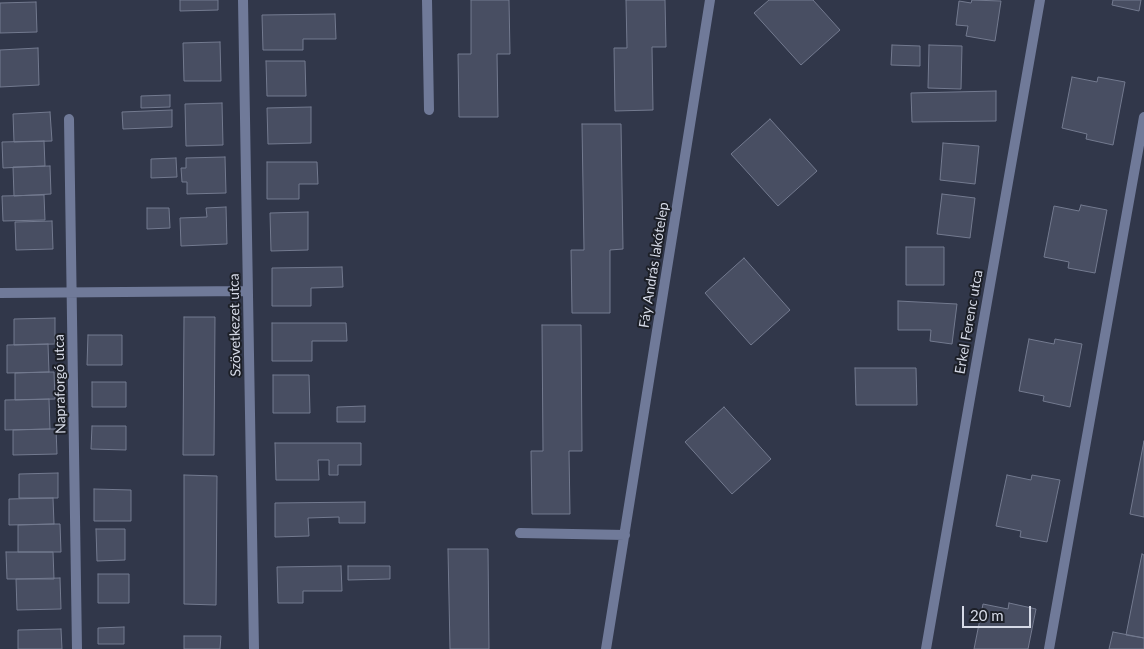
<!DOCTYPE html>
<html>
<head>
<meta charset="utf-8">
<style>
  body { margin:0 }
  #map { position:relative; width:1144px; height:649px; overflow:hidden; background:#31374a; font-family:Lato,sans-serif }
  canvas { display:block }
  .scale { position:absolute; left:962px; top:606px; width:69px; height:22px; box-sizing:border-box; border:2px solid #d6dae7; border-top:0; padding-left:6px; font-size:15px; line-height:18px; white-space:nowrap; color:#d6dae7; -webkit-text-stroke:4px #1c1f27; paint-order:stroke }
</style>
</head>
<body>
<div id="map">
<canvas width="1144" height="649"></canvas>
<div class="scale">20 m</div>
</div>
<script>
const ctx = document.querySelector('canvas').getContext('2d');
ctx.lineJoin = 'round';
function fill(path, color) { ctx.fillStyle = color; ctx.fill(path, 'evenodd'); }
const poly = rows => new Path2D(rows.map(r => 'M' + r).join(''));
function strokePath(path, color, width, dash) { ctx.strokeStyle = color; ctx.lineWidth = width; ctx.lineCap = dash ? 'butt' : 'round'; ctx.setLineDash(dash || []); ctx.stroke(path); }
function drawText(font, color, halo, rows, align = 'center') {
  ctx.font = font + ' Lato,sans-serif'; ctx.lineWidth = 4; ctx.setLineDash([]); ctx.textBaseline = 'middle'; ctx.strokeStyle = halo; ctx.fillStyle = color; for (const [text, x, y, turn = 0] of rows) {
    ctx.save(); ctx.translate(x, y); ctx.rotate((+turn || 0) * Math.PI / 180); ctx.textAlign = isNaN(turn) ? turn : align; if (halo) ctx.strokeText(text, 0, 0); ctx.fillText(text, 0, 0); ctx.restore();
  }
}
const building = poly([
  [180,0,218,0,218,10,180,11,180,0],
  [471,0,509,0,510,54,497,54,498,117,459,117,458,54,471,54,471,0],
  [626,0,665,0,666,47,652,47,653,110,615,111,614,48,627,48,626,0],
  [769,0,813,0,840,30,801,65,754,13,769,0],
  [972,0,1001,1,995,41,966,36,968,26,956,25,959,1,971,3,972,0],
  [1113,0,1141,0,1139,11,1112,5,1113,0],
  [36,2,37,32,0,33,0,3,36,2],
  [335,14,336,39,303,39,303,50,263,50,262,15,335,14],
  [220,42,221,81,184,81,183,43,220,42],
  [892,45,920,46,920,66,891,65,892,45],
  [929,45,962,46,961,89,928,88,929,45],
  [38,48,39,85,0,87,0,50,38,48],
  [266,61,305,61,306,96,267,96,266,61],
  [1072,77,1097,82,1098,77,1125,82,1113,145,1086,139,1087,134,1062,128,1072,77],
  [996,91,996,121,912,122,911,93,996,91],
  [170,95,170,107,141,108,141,96,170,95],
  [222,103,223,145,186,146,185,104,222,103],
  [311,107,311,143,268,144,267,108,311,107],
  [172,110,172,127,123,129,122,112,172,110],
  [50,112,52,141,14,142,13,114,50,112],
  [770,119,817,171,778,206,731,154,770,119],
  [582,124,621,124,623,249,610,250,610,313,572,313,571,250,584,250,582,124],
  [44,141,45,166,3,168,2,142,44,141],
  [943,143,979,146,975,184,940,180,943,143],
  [225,157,226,193,187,194,187,182,182,182,181,168,186,168,186,158,225,157],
  [176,158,177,177,151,178,151,159,176,158],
  [267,162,317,162,318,184,299,184,299,199,267,199,267,162],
  [50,166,51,194,14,196,13,167,50,166],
  [942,194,975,198,970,238,937,234,942,194],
  [44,195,45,220,3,221,2,196,44,195],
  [1081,205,1107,210,1095,273,1068,268,1069,262,1044,257,1054,206,1079,211,1081,205],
  [226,207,227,244,181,246,180,218,207,217,206,208,226,207],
  [147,208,169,208,170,228,147,229,147,208],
  [308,212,308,250,271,251,270,213,308,212],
  [52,221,53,249,16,250,15,222,52,221],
  [906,247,944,247,944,285,906,285,906,247],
  [744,258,790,310,751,345,705,293,744,258],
  [342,267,343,287,311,288,311,306,272,306,272,268,342,267],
  [898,301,957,304,952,344,930,341,931,330,898,330,898,301],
  [184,317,215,317,214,455,183,455,184,317],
  [55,318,55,344,14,345,14,319,55,318],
  [272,323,346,323,347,341,312,341,312,361,272,361,272,323],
  [542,325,581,325,582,451,569,451,570,514,532,514,531,451,543,451,542,325],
  [88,335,122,335,122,365,87,365,88,335],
  [1029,339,1054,344,1055,339,1082,344,1070,407,1043,401,1044,396,1019,391,1029,339],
  [48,344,49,372,7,373,7,345,48,344],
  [855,368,916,368,917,405,856,405,855,368],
  [49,372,54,372,55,399,15,400,15,373,49,372],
  [273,375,309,375,310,413,273,413,273,375],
  [92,382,126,382,126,407,92,407,92,382],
  [49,399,50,429,5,430,5,400,49,399],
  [365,406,365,422,337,422,337,407,365,406],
  [724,407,771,459,732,494,685,442,724,407],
  [92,426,126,426,126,450,91,449,92,426],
  [50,429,56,429,57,454,13,455,13,430,50,429],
  [1144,441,1144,517,1130,514,1144,441],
  [275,443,361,443,361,465,338,465,338,475,329,475,329,460,318,460,319,480,276,480,275,443],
  [58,473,58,498,19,498,19,474,58,473],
  [184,475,217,476,216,605,184,604,184,475],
  [1007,475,1031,480,1032,475,1060,480,1047,542,1020,537,1021,531,996,526,1007,475],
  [94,489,131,490,131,521,94,521,94,489],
  [53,498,54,524,9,525,9,499,53,498],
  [365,502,365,523,339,523,339,517,308,518,309,536,275,537,275,503,365,502],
  [54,524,60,524,61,552,18,552,18,525,54,524],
  [96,529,125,529,125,560,97,561,96,529],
  [448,549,488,549,489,649,450,649,448,549],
  [6,552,53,552,54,579,7,579,6,552],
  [1142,554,1144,555,1144,638,1126,635,1142,554],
  [341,566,342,591,303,591,303,603,278,603,277,567,341,566],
  [348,566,390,566,390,579,348,580,348,566],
  [98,574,129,574,129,603,98,603,98,574],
  [60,578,61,609,17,610,16,579,60,578],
  [1009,603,1036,609,1028,649,974,649,983,604,1008,609,1009,603],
  [124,627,124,644,98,644,98,628,124,627],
  [61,629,62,649,18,649,18,630,61,629],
  [1113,632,1144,638,1144,649,1109,649,1113,632],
  [184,636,221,636,220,649,184,649,184,636]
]);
fill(building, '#484e62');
strokePath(building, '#737a8f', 1);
strokePath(poly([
  [1049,649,1144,117]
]), '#707a99', 10);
strokePath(poly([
  [243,0,254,649],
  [427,0,429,110],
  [69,119,77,649],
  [0,293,248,291],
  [520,533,625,535],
  [606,649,710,0],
  [926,649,1040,0]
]), '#707a99', 10);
drawText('14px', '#d6dae7', '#1c1f27', [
  ["Fáy András lakótelep",654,265,-81],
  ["Erkel Ferenc utca",969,322,-80],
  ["Szövetkezet utca",235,325,-91],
  ["Napraforgó utca",60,384,-91]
]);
</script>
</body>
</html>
